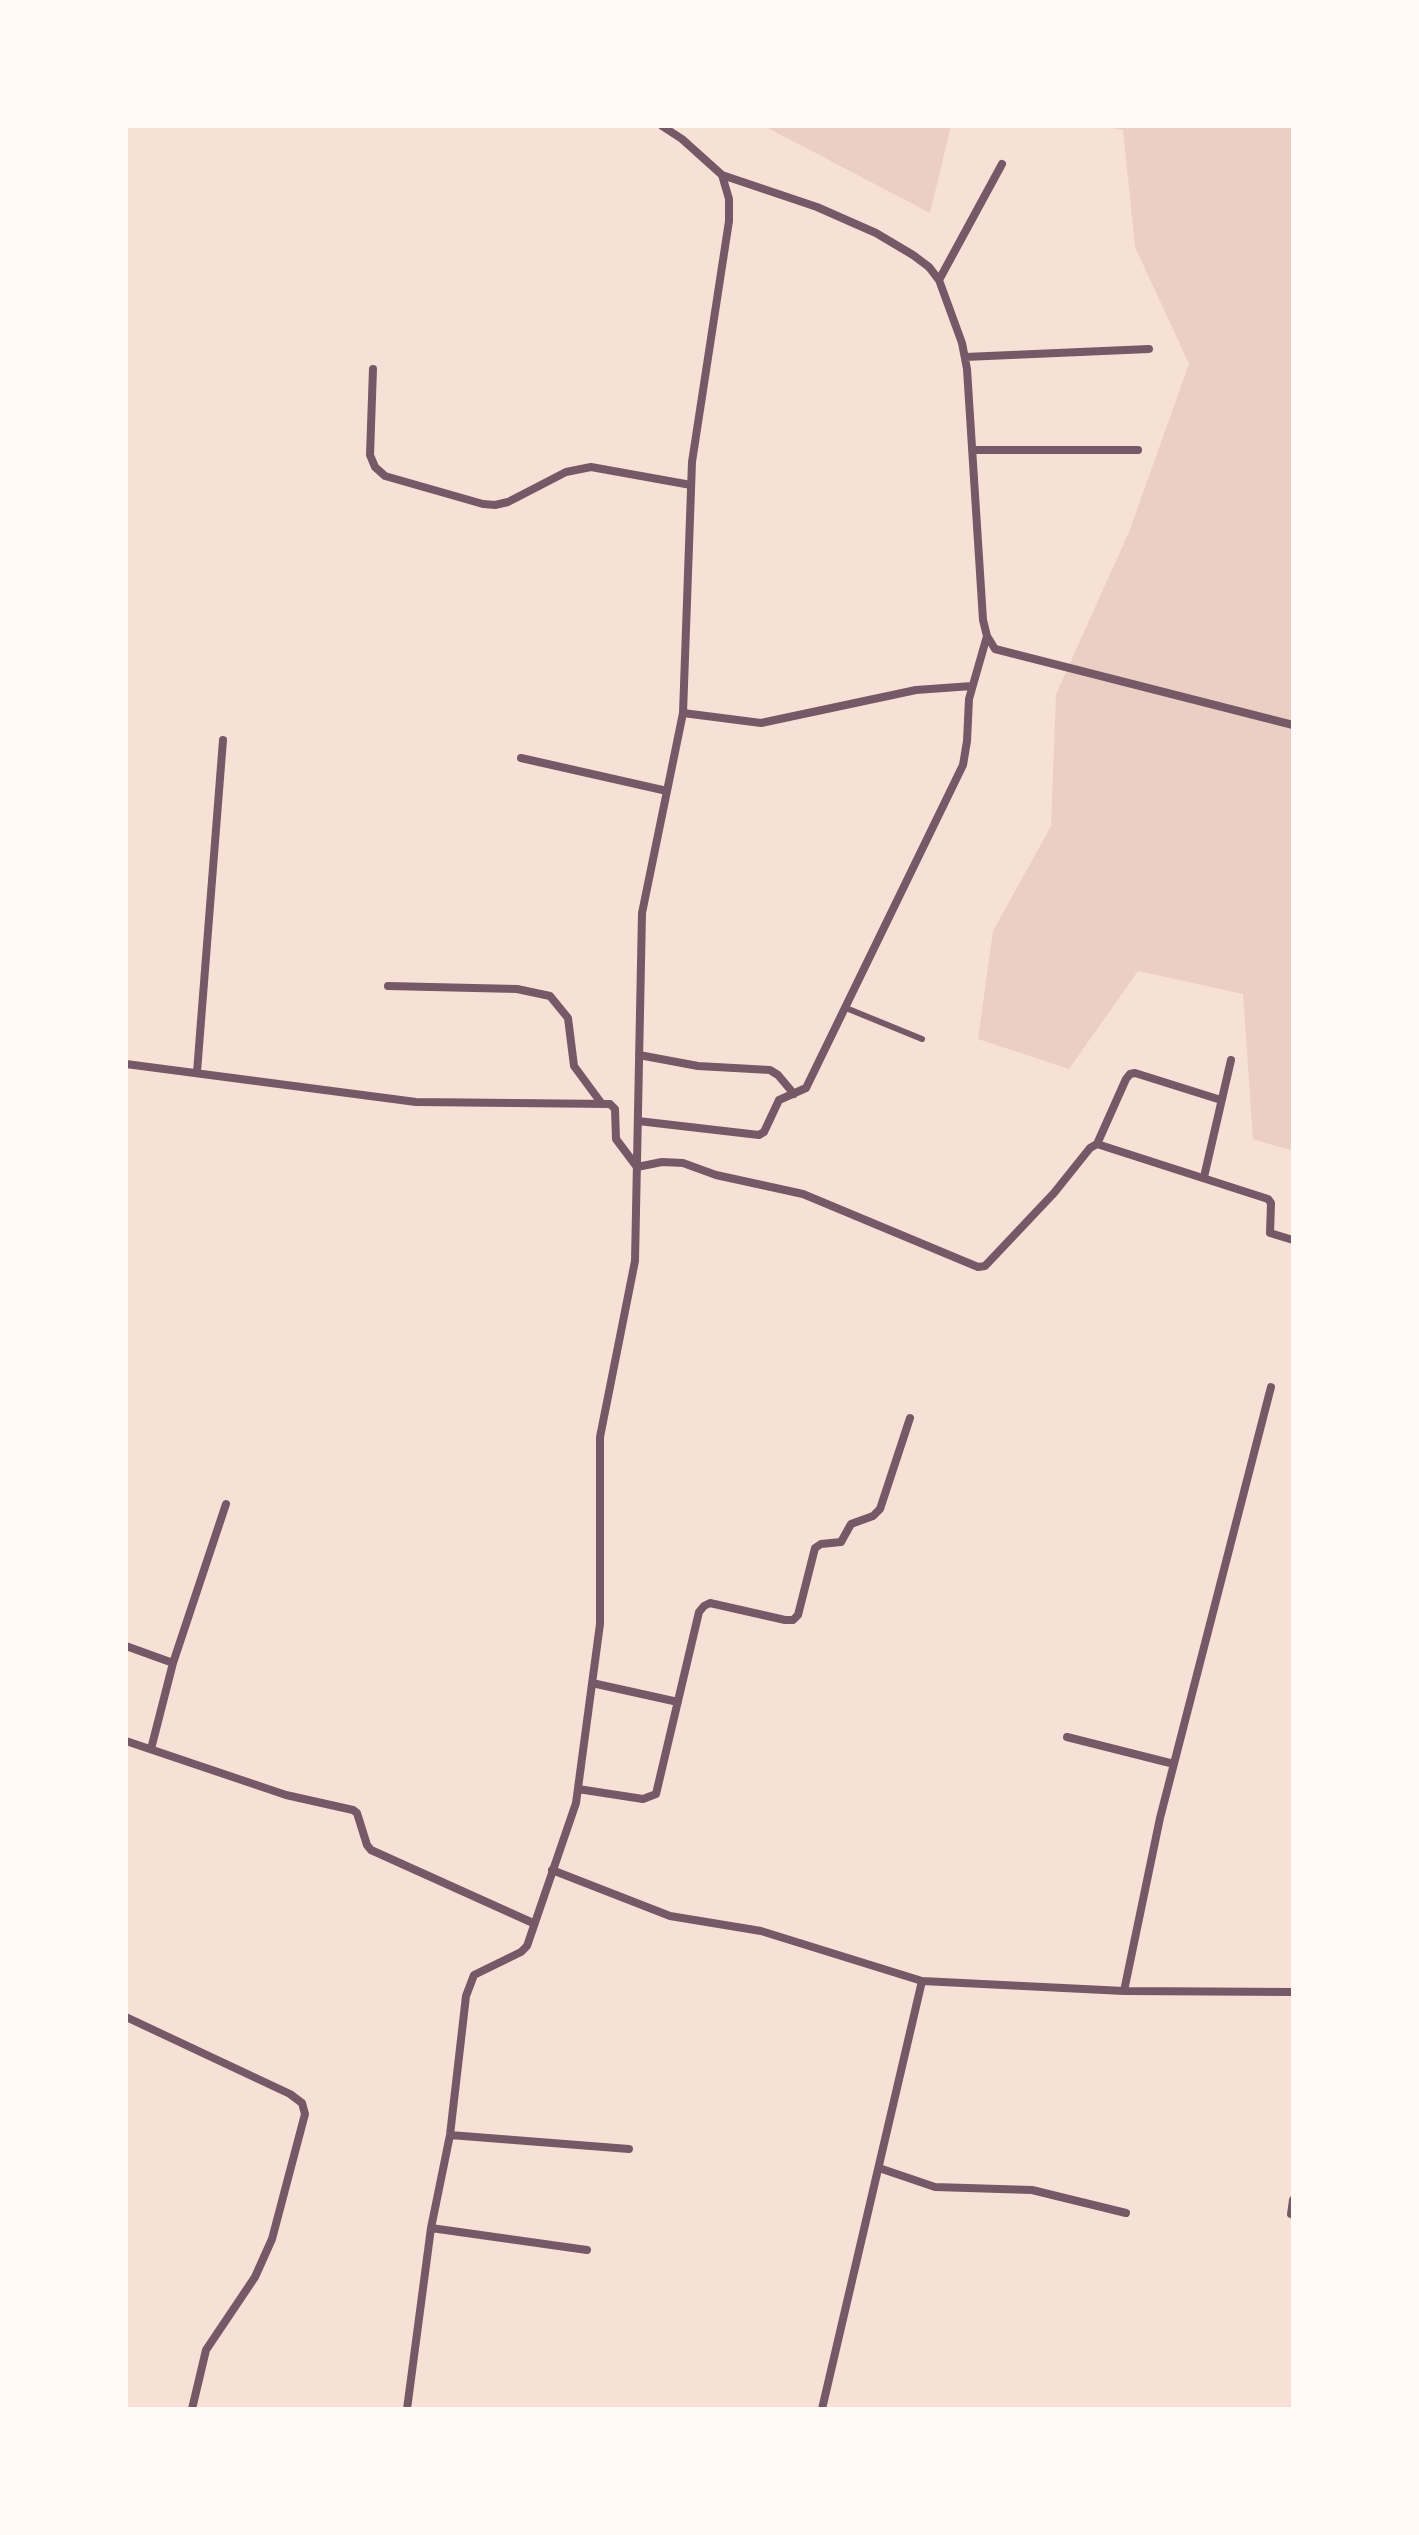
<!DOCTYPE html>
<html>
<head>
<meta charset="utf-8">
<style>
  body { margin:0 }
  #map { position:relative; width:1419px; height:2535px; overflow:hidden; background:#f7e1d7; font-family:"Titillium Web",sans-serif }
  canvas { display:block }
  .frame { position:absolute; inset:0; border:128px solid #fffaf5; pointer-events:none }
</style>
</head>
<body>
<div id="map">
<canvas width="1419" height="2535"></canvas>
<div class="frame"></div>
</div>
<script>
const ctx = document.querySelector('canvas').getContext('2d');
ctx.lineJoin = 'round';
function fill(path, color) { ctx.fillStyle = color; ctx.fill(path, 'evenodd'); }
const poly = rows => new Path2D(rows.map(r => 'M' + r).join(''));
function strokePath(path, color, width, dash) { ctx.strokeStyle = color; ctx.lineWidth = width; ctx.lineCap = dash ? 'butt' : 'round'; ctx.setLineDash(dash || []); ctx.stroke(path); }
fill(poly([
  [764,126,951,126,930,213],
  [1102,126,1293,126,1293,1151,1253,1139,1243,994,1138,971,1069,1069,978,1039,993,931,1051,826,1056,694,1129,532,1189,364,1135,247,1123,130]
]), '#ebcfc5');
strokePath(poly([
  [846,1008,922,1039]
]), '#755966', 6);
strokePath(poly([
  [722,175,817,207,876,233,913,255,929,267,939,280,962,343,967,369,983,620,987,636,995,649,1293,725],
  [939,280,1002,164],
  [965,357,1149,349],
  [373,369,370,455,375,467,385,476,483,504,495,505,508,502,566,472,591,467,691,485],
  [972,450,1138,450],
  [683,713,761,723,916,690,972,686],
  [521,758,667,791],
  [388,986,517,989,550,996,568,1018,574,1066,602,1104],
  [639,1055,698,1066,770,1070,778,1075,794,1094],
  [126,1064,416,1102,610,1104,615,1109,616,1139,637,1167,662,1162,683,1163,716,1175,803,1194,978,1267,985,1266,1054,1193,1090,1148,1097,1144,1268,1199,1271,1203,1270,1233,1293,1240],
  [197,1072,223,740],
  [638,1121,759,1135,764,1132,779,1100,806,1088,963,765,967,741,969,699,987,636],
  [1097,1144,1126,1079,1130,1074,1135,1073,1221,1100],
  [1204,1177,1231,1060],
  [126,1646,173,1663,151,1749],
  [173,1663,226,1504],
  [592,1683,678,1702],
  [1067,1737,1174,1764],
  [126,1741,286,1795,353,1810,357,1813,367,1845,371,1850,533,1923],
  [578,1789,643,1799,656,1794,699,1612,704,1606,710,1603,785,1620,793,1620,798,1615,815,1548,821,1544,841,1542,851,1524,873,1516,880,1509,910,1418],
  [552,1870,670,1916,761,1931,922,1981,1124,1991,1293,1992],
  [1124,1991,1160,1818,1271,1387],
  [126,2017,290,2094,302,2103,305,2114,272,2239,255,2277,206,2350,192,2409],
  [450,2135,629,2149],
  [879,2168,935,2187,1032,2190,1126,2213],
  [1291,2214,1293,2200],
  [431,2228,587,2250],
  [407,2409,431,2228,450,2135,466,1996,474,1975,521,1952,527,1946,576,1803,600,1624,600,1437,635,1261,642,913,683,713,692,462,729,221,729,199,722,175,682,139,662,126],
  [822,2409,922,1981]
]), '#755966', 8);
</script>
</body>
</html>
